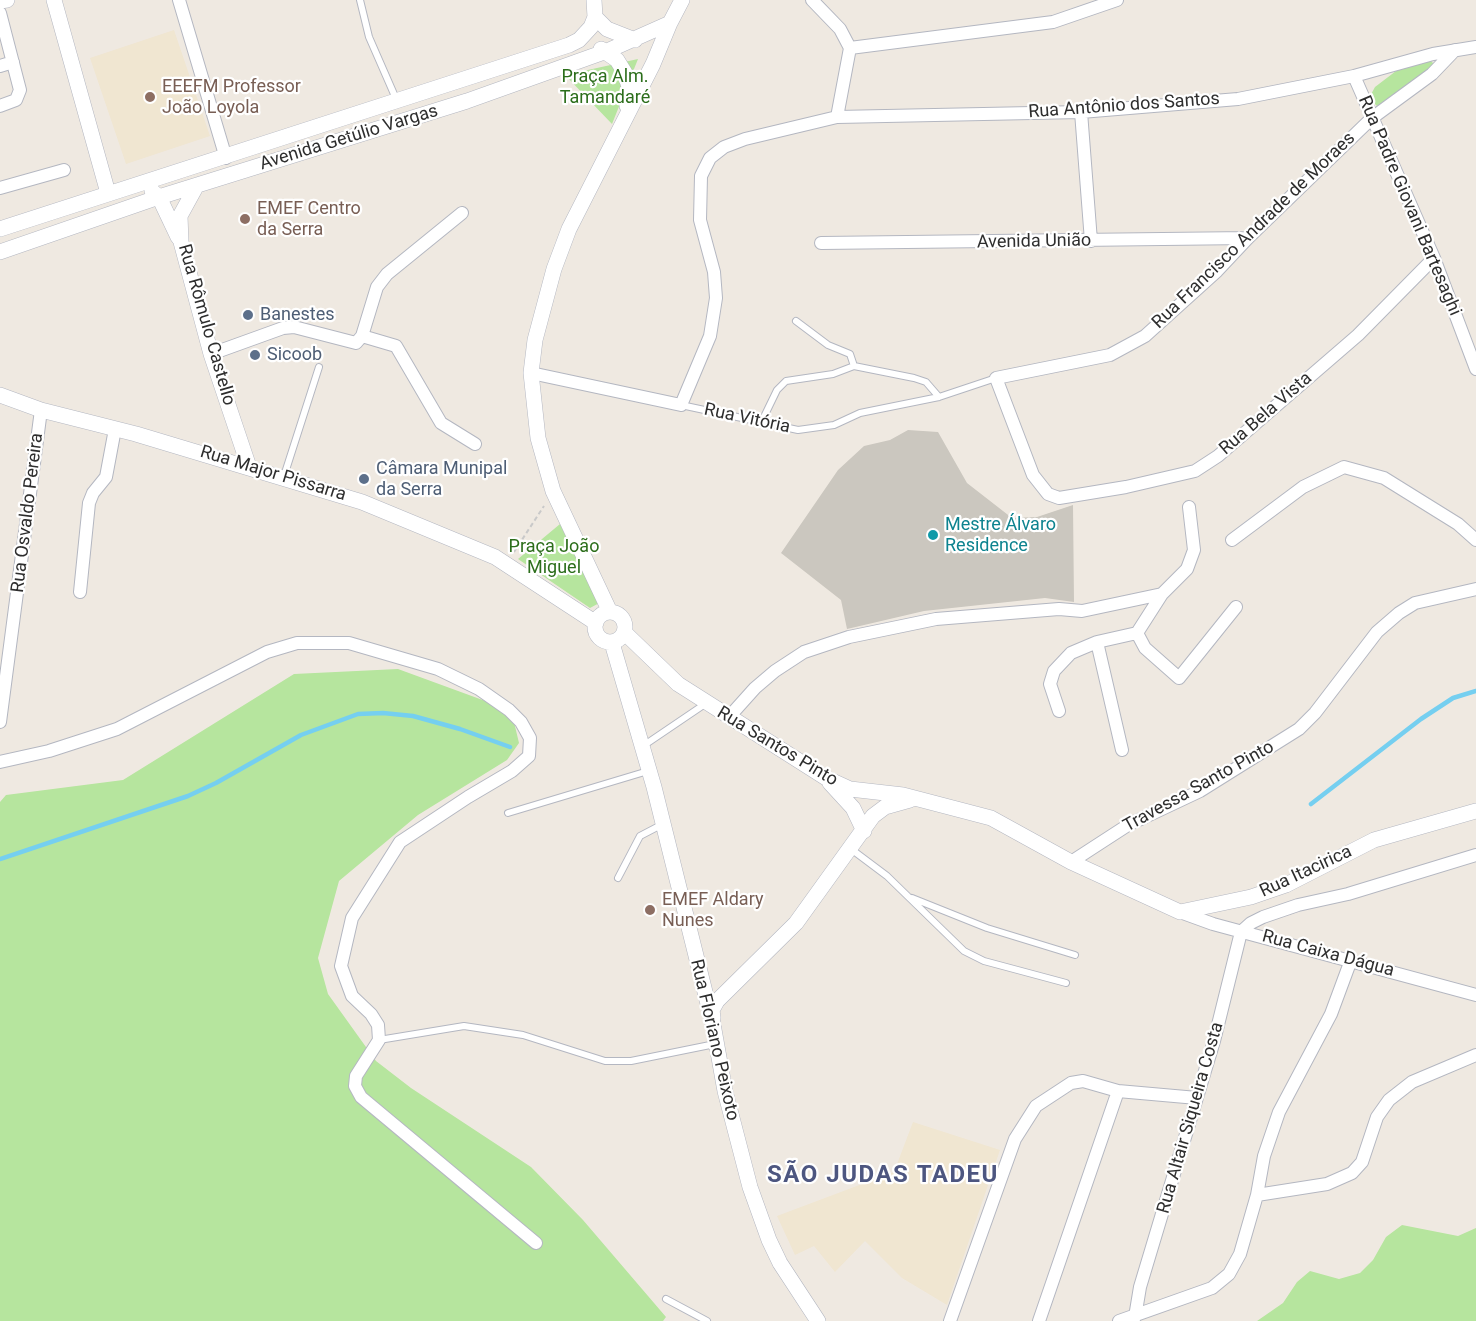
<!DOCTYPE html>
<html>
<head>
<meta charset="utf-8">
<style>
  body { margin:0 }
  canvas { display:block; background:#efe9e1 }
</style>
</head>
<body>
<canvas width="1476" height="1321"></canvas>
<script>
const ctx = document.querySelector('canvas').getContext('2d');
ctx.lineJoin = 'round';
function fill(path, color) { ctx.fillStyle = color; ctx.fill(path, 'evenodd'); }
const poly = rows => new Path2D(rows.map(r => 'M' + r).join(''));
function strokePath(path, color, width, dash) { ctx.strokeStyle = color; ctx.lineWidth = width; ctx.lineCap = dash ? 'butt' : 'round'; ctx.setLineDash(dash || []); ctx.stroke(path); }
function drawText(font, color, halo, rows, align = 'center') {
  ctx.font = font + ' Roboto,sans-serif'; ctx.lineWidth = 4.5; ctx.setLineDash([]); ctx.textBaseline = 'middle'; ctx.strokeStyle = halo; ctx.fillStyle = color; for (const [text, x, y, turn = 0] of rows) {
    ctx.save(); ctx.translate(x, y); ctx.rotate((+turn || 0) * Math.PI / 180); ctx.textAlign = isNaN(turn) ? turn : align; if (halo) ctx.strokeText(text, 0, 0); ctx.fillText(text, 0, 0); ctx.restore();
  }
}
fill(poly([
  [174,30,210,136,126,164,90,58],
  [913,1122,1000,1150,947,1305,902,1278,865,1241,835,1272,814,1246,795,1255,777,1216,894,1172]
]), '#f0e6d1');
fill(poly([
  [638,59,612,124,565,75],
  [1430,60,1436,66,1377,106,1369,98,1375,87,1396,71],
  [560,524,603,601,590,608,518,559],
  [398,669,499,706,514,722,519,743,507,760,418,815,339,881,318,958,328,994,376,1061,411,1088,531,1167,583,1220,666,1317,663,1321,0,1321,0,802,6,795,123,780,294,674],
  [1402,1225,1458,1236,1476,1228,1476,1321,1257,1321,1283,1303,1297,1282,1310,1271,1339,1279,1360,1273,1373,1260,1386,1237]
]), '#b6e59e');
strokePath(poly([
  [1311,804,1421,719,1453,698,1476,691],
  [0,859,188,796,216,783,301,735,358,714,383,713,413,716,460,729,510,747]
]), '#75cff0', 4.5);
fill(poly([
  [908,430,938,432,967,483,1012,518,1037,517,1073,505,1074,602,1045,598,924,611,847,629,841,600,781,553,838,470,864,446,890,440]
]), '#cbc7bf');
const service = poly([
  [360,0,369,37,397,101],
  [796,321,828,345,850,354,854,366],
  [681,405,798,430,834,425,860,413,939,397,996,378],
  [761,423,777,390,786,381,833,374,854,366,914,378,926,382,939,397],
  [284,476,319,367],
  [643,746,705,704],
  [508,813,648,771],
  [851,849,887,876,964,951,984,961,1066,983],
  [618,878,640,836,663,824],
  [912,898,987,928,1075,955],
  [379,1040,464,1026,523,1035,605,1061,631,1061,715,1044],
  [666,1299,707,1321]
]);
const minor = poly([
  [179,0,226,158],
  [812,0,840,29,850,48,1053,22,1117,0],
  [0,13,20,90,16,100,0,106],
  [0,66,13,62],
  [1354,76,1434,258,1476,369],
  [1081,112,1091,241],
  [837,117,850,48],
  [0,188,64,170],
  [821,243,1248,238],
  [1434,258,1358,335,1218,456,1195,471,1126,487,1059,498,1048,494,1033,475,996,378,1110,355,1145,336,1217,271,1248,238,1372,118,1432,74,1455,50],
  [362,336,396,346,441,423,475,444],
  [211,354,283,328,294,327,356,343,362,336,377,287,387,274,462,213],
  [531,373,681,405,710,336,716,298,714,272,700,220,701,176,710,158,724,147,745,139,837,117,1081,112,1238,99,1354,76,1433,54,1476,47],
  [1232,540,1303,487,1344,467,1384,478,1458,524,1476,540],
  [80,592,89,503,93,493,106,477,115,429],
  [1137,633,1145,648,1179,678,1236,607],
  [1097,642,1122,750],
  [1059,711,1050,684,1054,671,1071,653,1097,642,1137,633,1162,594,1187,569,1194,550,1189,507],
  [729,717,755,688,775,671,804,652,849,637,936,619,1059,609,1082,611,1162,594],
  [0,722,41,410],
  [0,762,49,751,117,729,267,652,297,643,349,643,438,669,479,689,509,710,521,722,530,738,529,756,512,771,468,797,400,842,352,918,341,966,352,996,371,1014,378,1025,379,1040,356,1076,355,1086,361,1097,536,1243],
  [1071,862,1128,825,1200,791,1299,729,1315,713,1377,632,1399,613,1415,603,1476,589],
  [1180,912,1213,924,1476,995],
  [1257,1195,1327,1184,1352,1173,1362,1162,1377,1117,1389,1100,1412,1082,1476,1055],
  [1135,1317,1140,1287,1214,1041,1241,932,1251,923,1263,917,1298,905,1348,894,1476,855],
  [950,1321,1015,1139,1036,1106,1071,1083,1083,1081,1118,1091,1197,1098],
  [1039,1321,1118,1091],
  [1119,1321,1212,1288,1229,1274,1240,1254,1257,1195,1264,1156,1279,1112,1331,1014,1351,960]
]);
const tertiary = poly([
  [54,0,108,193],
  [0,1,7,0],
  [595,17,607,29,635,40],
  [601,49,617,60,625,73,629,87,627,106],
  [197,185,180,216,181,242,211,354,249,467],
  [152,191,159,197,178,237],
  [0,229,569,45,579,40,591,27,595,17,594,0],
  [0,252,159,197,467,101,607,51,670,23,682,0],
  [0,395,41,410,136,434,362,502,495,557,596,623],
  '595 627a15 15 0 1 1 30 0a15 15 0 1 1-30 0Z',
  [610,612,553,491,538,438,531,373,535,340,554,269,569,229,653,64,670,23],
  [625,633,678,684,826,778,850,789,903,795,991,818,1071,862,1180,912,1251,897,1286,885,1374,840,1476,811],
  [612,643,654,787,713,1024,725,1091,750,1187,769,1240,780,1263,818,1321],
  [830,783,853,808,864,831],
  [713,1018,712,1010,717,1001,796,923,873,816,885,807,910,800]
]);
strokePath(service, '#b4b7c1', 8);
strokePath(minor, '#b4b7c1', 14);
strokePath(tertiary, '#b4b7c1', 16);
strokePath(poly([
  [514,552,544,506]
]), '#c9c9c9', 2, [4.5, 3]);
strokePath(service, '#fff', 6);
strokePath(minor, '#fff', 12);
strokePath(tertiary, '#fff', 15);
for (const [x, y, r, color] of [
  [150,97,6,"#8d6e63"],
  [245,219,6,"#8d6e63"],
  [248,315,6,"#5c6f8a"],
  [255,355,6,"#5c6f8a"],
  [364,479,6,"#5c6f8a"],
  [933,535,6,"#0f9aa8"],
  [650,910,6,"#8d6e63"]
]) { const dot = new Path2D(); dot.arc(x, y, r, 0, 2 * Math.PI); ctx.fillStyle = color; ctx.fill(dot); strokePath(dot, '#fff', 2); }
drawText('18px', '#2c6e1b', '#fff', [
  ["Praça Alm.",605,77],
  ["Tamandaré",605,98],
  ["Praça João",554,547],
  ["Miguel",554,568]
]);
drawText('18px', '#785e54', '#fff', [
  ["EEEFM Professor",162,87],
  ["João Loyola",162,108],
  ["EMEF Centro",257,209],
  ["da Serra",257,230],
  ["EMEF Aldary",662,900],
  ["Nunes",662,921]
], 'left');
drawText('18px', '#2e2e2e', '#fff', [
  ["Rua Antônio dos Santos",1124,106,-4],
  ["Avenida Getúlio Vargas",349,138,-17],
  ["Rua Padre Giovani Bartesaghi",1409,206,67],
  ["Rua Francisco Andrade de Moraes",1254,231,-44],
  ["Avenida União",1034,242,-1],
  ["Rua Rômulo Castello",206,325,74],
  ["Rua Bela Vista",1266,414,-41],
  ["Rua Vitória",747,419,12],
  ["Rua Major Pissarra",273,474,17],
  ["Rua Osvaldo Pereira",28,513,-83],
  ["Rua Santos Pinto",777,747,31],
  ["Travessa Santo Pinto",1199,787,-29],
  ["Rua Itacirica",1306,872,-25],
  ["Rua Caixa Dágua",1328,954,15],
  ["Rua Floriano Peixoto",714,1040,77],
  ["Rua Altair Siqueira Costa",1191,1118,-74]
]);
drawText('18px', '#4e5e75', '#fff', [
  ["Banestes",260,315],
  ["Sicoob",267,355],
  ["Câmara Munipal",376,469],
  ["da Serra",376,490]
], 'left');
drawText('18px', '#0d838f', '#fff', [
  ["Mestre Álvaro",945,525],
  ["Residence",945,546]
], 'left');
ctx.letterSpacing = '1.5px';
drawText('bold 24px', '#4d5680', '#fff', [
  ["SÃO JUDAS TADEU",883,1176]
]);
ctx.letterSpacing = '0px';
</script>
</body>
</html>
